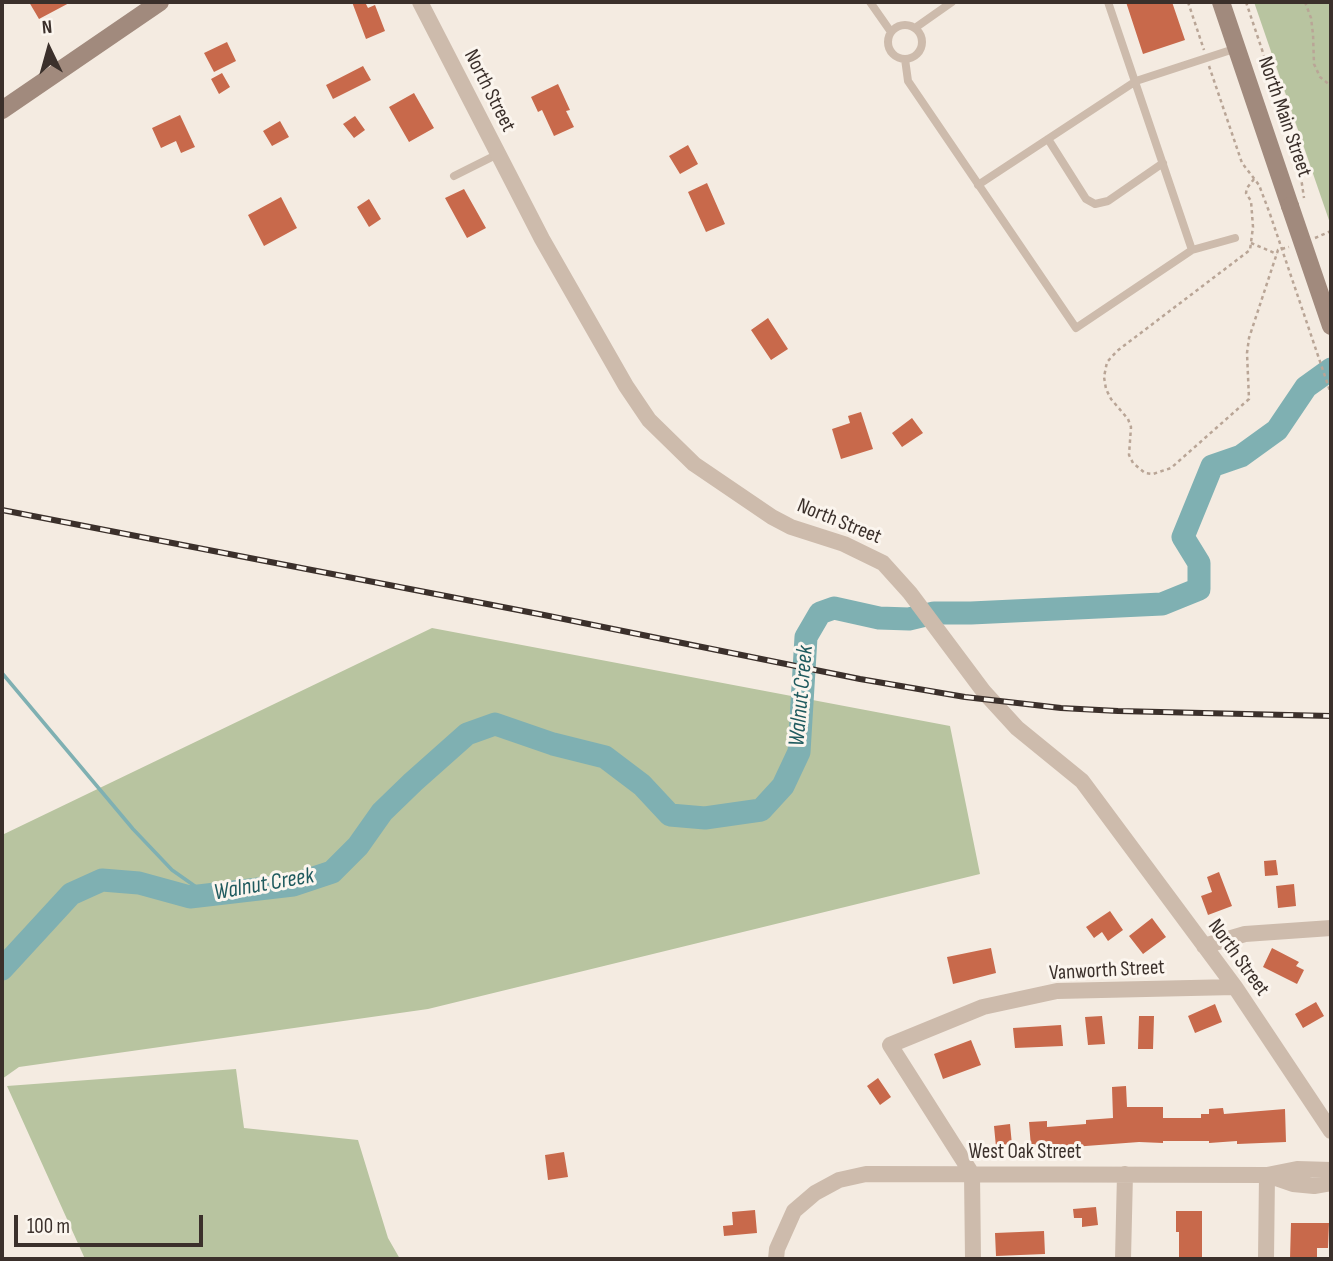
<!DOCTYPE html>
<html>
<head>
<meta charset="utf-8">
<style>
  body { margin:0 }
  #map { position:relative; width:1333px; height:1261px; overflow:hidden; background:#f4ebe1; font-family:"Sofia Sans Condensed",sans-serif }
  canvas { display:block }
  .frame { position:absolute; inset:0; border:4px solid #3b302b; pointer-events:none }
  .north { position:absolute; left:14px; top:14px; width:70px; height:70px; -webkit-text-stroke:5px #fbf5ee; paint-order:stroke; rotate:355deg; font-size:19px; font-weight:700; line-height:28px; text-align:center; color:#3b302b }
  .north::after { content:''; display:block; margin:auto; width:24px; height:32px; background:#3b302b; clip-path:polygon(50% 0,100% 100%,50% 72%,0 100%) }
  .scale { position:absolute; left:14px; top:1215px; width:189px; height:32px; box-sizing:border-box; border:4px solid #3b302b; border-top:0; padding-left:9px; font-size:21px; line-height:24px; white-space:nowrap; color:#3b302b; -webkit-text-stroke:5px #fbf5ee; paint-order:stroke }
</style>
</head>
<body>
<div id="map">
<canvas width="1333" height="1261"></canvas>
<div class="frame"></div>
<div class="north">N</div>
<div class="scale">100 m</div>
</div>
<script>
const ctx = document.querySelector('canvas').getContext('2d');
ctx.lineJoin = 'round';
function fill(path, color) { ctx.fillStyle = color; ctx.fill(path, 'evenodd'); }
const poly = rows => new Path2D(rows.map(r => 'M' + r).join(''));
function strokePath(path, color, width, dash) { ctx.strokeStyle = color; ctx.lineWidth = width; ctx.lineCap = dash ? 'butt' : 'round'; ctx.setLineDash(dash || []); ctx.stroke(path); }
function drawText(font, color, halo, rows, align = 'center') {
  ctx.font = font + ' "Sofia Sans Condensed",sans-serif'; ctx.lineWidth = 6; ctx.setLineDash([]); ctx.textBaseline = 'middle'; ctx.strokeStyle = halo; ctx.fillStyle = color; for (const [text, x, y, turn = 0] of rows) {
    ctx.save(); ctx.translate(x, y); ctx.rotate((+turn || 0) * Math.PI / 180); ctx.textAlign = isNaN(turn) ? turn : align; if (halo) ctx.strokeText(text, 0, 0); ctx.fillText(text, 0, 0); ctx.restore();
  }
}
fill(poly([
  [1254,2,1331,2,1331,226],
  [432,628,950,726,980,874,428,1009,19,1067,2,1079,2,835],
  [236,1069,244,1128,358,1140,388,1238,400,1259,85,1259,7,1086]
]), '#b8c4a0');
strokePath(poly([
  [2,673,133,829,172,870,209,896]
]), '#7fb0b2', 3.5);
strokePath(poly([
  [2,969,71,894,102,880,139,883,190,897,293,885,332,872,358,846,382,812,413,782,467,734,495,724,553,744,605,757,642,785,670,815,705,818,761,810,783,786,799,752,806,637,820,613,834,608,879,618,909,619,934,613,971,613,1162,604,1199,589,1199,563,1183,537,1212,466,1241,456,1277,430,1306,387,1331,369]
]), '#7fb0b2', 23);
fill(poly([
  [29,2,71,2,39,19],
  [352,2,365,2,368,8,375,5,385,31,366,39],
  [1126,2,1172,2,1185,40,1143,54],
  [227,42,236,61,214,72,204,53],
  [363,66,371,80,333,99,326,85],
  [222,73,230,87,219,94,211,79],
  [558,84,570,110,566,111,574,127,554,136,542,110,538,112,531,97],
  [414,93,434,128,409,142,389,107],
  [180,115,195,147,181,153,176,141,161,148,152,128],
  [355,116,365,130,354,138,343,124],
  [280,121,289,137,272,146,263,131],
  [688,145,698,164,680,174,669,156],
  [707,183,725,224,706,232,688,192],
  [464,189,486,228,467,238,445,198],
  [281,197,297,228,264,246,248,215],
  [369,199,381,219,369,227,357,207],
  [768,318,788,349,771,360,751,330],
  [861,412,873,449,841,459,832,429,850,423,848,416],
  [912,418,923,433,902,447,892,433],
  [1276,860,1278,875,1265,876,1264,861],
  [1219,872,1232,906,1208,915,1201,896,1212,892,1207,877],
  [1294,884,1296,906,1278,908,1276,886],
  [1110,911,1123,930,1108,941,1102,932,1094,938,1086,927],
  [1152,918,1166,937,1143,954,1129,936],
  [991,948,996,973,953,984,947,957],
  [1272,948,1299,962,1296,966,1304,970,1297,984,1263,967],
  [1316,1002,1324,1016,1303,1028,1295,1014],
  [1215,1004,1222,1022,1195,1033,1188,1016],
  [1102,1016,1105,1044,1088,1045,1085,1017],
  [1139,1016,1154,1016,1153,1049,1138,1049],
  [1061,1025,1063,1046,1015,1048,1013,1028],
  [971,1040,981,1065,943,1079,934,1054],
  [878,1078,891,1097,880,1105,867,1086],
  [1126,1086,1127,1107,1163,1107,1163,1118,1201,1118,1201,1114,1209,1114,1209,1109,1223,1108,1224,1114,1285,1109,1286,1142,1237,1144,1237,1141,1209,1143,1209,1141,1163,1141,1163,1143,1139,1142,1059,1148,1058,1144,1031,1147,1029,1122,1047,1121,1047,1127,1086,1124,1086,1120,1113,1118,1112,1087],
  [1010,1124,1012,1145,996,1147,994,1126],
  [564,1152,568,1177,548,1180,545,1155],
  [1096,1207,1098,1225,1082,1227,1082,1218,1074,1218,1073,1209],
  [755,1210,757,1233,724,1236,723,1226,733,1225,732,1212],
  [1176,1211,1202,1211,1202,1259,1179,1259,1179,1232,1176,1232],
  [1291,1223,1329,1223,1328,1248,1317,1248,1317,1259,1290,1259],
  [1044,1231,1045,1254,996,1256,995,1233]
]), '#c8694b');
strokePath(poly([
  [1188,2,1204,50],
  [1246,2,1298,157,1304,198],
  [1305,2,1311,18,1313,34,1314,64,1320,77,1331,86],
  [1209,66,1242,163,1259,185,1270,214],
  [1254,179,1247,188,1246,193,1251,201,1253,227,1250,250,1117,351,1107,362,1104,377,1106,389,1111,399,1128,419,1131,427,1129,455,1133,463,1145,473,1153,474,1171,468,1249,399,1247,353,1249,338,1278,250,1289,247],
  [1315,238,1331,231],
  [1251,243,1277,254],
  [1329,1202,1331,1202]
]), '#b9a596', 2.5, [3.5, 3.5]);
strokePath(poly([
  [870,2,891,32],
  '888 42a17 17 0 1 1 34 0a17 17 0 1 1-34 0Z',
  [915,28,952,2],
  [905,59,908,81,1076,328,1192,250,1108,2],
  [1048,139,1086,199,1095,204,1108,201,1163,163],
  [454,176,498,154],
  [978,185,1136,81,1237,48],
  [1192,250,1235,238]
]), '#cdbbac', 8);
strokePath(poly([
  [420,2,542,239,626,386,649,420,694,464,772,517,791,527,844,544,883,563,910,593,984,692,1017,728,1082,781,1235,987,1331,1131],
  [1204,946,1245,934,1331,928],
  [1267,1175,1293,1184,1314,1186,1331,1183],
  [776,1259,777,1249,794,1211,815,1193,839,1180,866,1174,1267,1175,1297,1169,1331,1170],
  [973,1259,972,1174,890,1045,983,1007,1057,991,1235,987],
  [1123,1259,1125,1174],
  [1266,1259,1267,1175]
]), '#cdbbac', 16);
strokePath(poly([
  [1221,2,1290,206],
  [2,110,160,2]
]), '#a18a7d', 18);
const rail = poly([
  [2,510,544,615,860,679,965,697,1061,708,1118,711,1331,716]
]);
strokePath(rail, '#3b302b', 6);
strokePath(rail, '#fbf5ee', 3.5, [10]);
strokePath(poly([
  [1270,214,1331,394]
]), '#b9a596', 2.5, [3.5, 3.5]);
strokePath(poly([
  [1290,206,1331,326]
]), '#a18a7d', 18);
drawText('21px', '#3b302b', '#fbf5ee', [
  ["North Street",489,91,63],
  ["North Main Street",1284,117,71],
  ["North Street",839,522,22],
  ["North Street",1238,958,54],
  ["Vanworth Street",1107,971,-3],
  ["West Oak Street",1025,1153]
]);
drawText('italic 23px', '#1f5a5e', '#fbf5ee', [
  ["Walnut Creek",802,696,-85],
  ["Walnut Creek",264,885,-10]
]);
</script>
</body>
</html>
